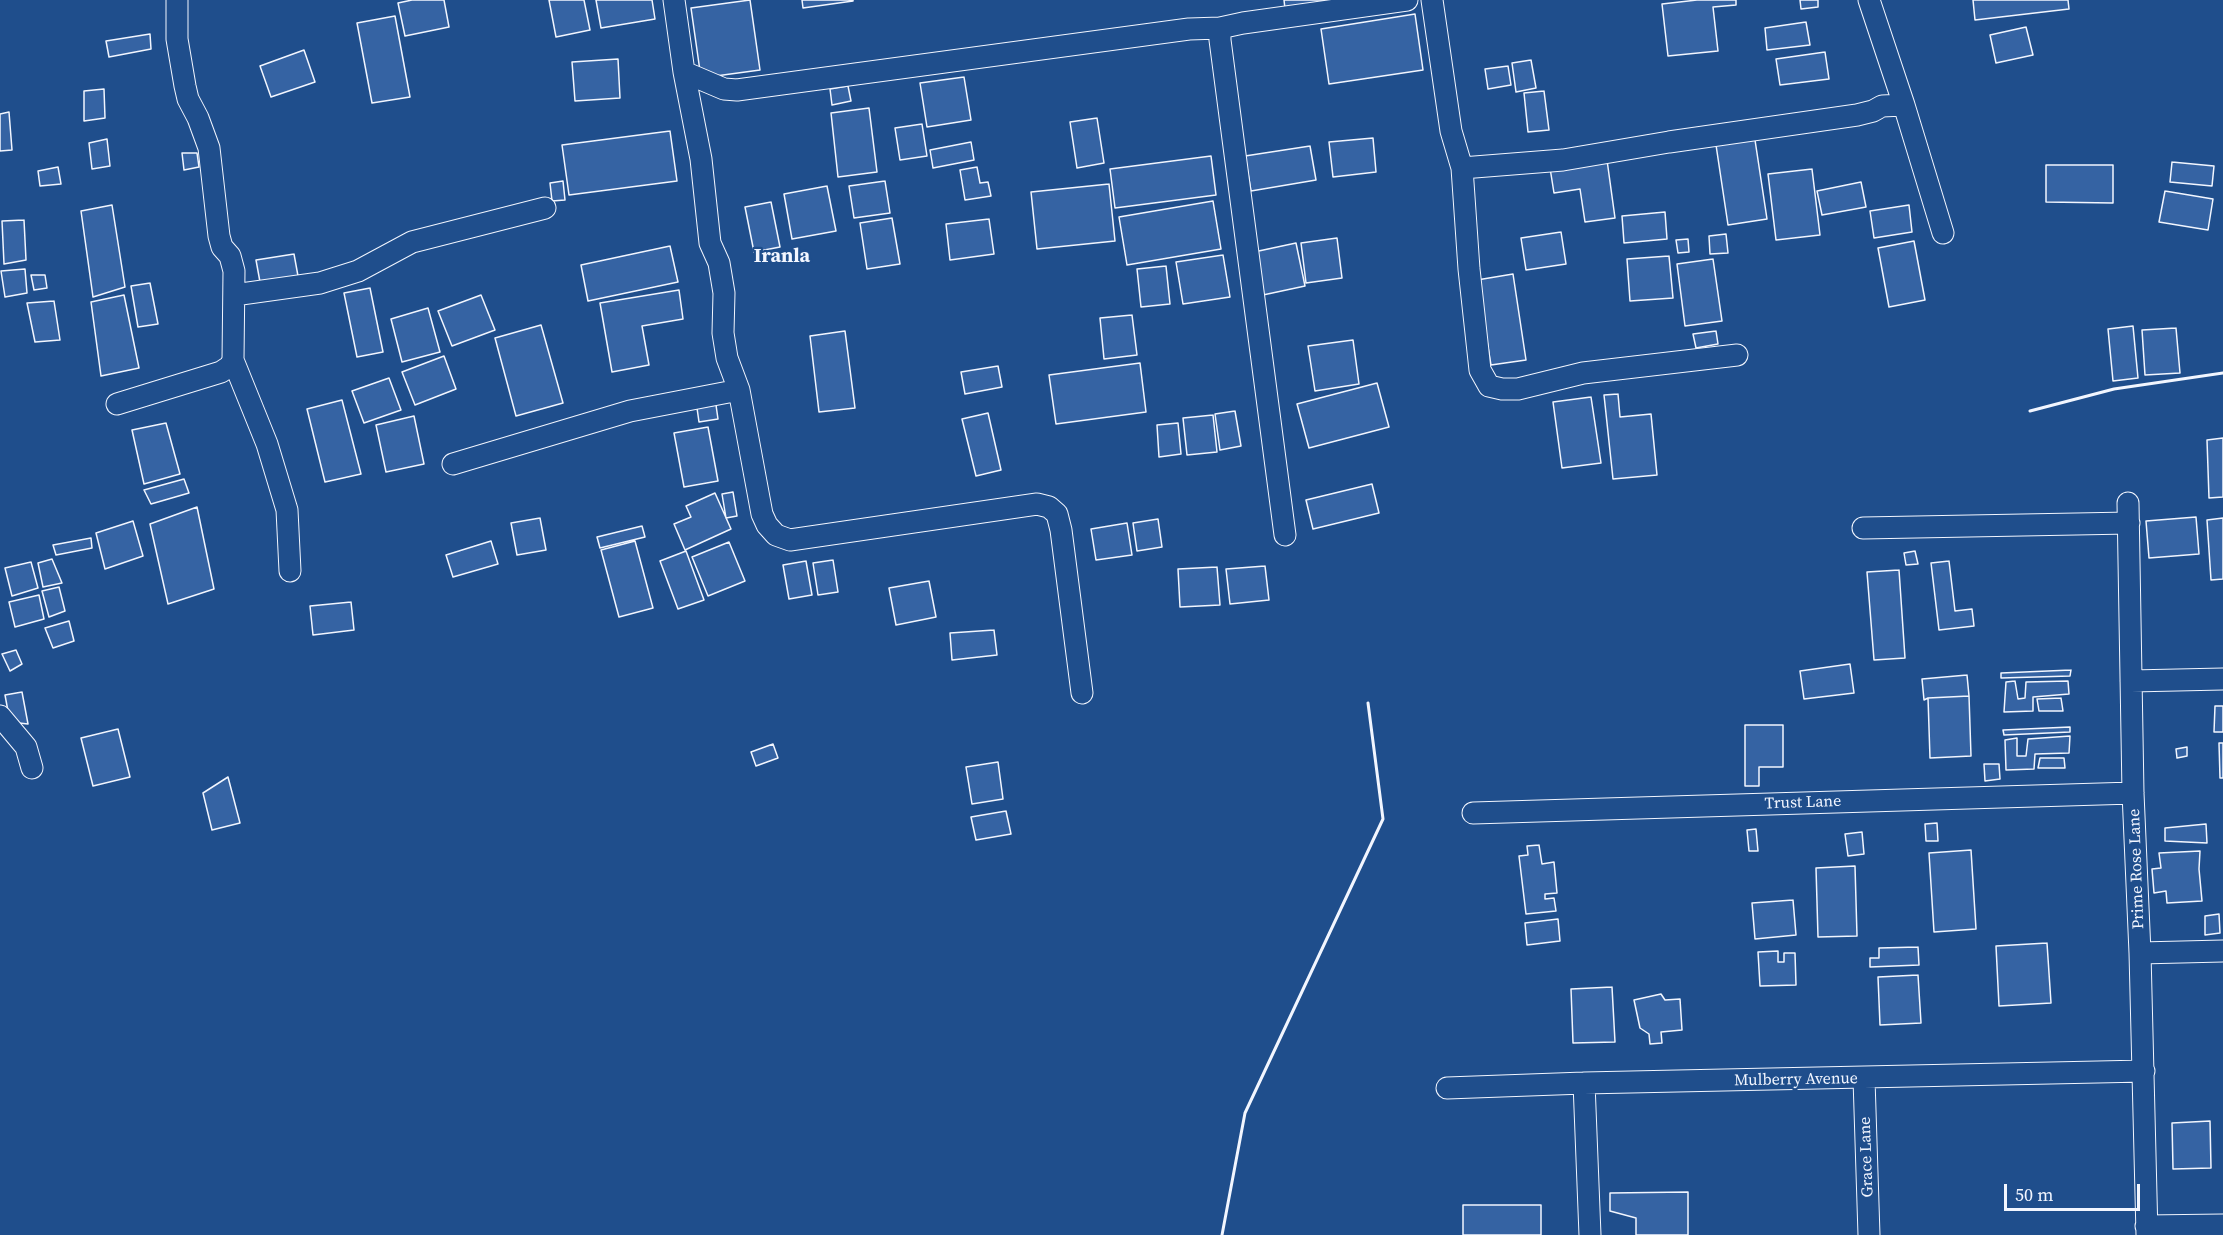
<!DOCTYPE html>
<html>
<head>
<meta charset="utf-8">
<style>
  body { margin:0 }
  #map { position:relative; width:2223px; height:1235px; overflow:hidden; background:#1f4e8c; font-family:"Source Serif 4",serif }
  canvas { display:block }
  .scale { position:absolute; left:2004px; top:1184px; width:136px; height:27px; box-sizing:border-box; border:3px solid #f2f6ff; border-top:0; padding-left:8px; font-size:18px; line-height:21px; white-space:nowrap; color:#f2f6ff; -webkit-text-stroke:4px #1f4e8c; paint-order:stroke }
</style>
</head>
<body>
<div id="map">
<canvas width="2223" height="1235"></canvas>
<div class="scale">50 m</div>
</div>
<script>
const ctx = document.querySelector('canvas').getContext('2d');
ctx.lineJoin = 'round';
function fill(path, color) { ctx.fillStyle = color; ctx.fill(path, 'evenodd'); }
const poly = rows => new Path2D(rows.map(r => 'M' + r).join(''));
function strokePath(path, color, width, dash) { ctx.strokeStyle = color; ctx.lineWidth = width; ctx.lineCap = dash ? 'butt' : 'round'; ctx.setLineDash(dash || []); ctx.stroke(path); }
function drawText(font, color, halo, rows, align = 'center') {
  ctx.font = font + ' "Source Serif 4",serif'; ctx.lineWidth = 4.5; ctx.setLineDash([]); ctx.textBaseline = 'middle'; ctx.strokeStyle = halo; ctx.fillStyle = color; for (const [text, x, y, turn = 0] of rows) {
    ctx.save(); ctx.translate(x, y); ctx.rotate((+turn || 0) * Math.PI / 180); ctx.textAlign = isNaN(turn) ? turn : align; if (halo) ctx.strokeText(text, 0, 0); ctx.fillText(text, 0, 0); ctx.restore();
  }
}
const building = poly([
  [412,0,444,0,449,27,405,36,398,3,412,0],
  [549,0,584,0,590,30,556,37,549,0],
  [596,0,652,0,655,19,601,28,596,0],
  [750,0,760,70,701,78,691,8,750,0],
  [802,0,853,0,853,1,803,8,802,0],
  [1284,0,1338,0,1285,9,1284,0],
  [1697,0,1736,0,1736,5,1713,7,1718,51,1668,56,1662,4,1697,0],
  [1800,0,1818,0,1818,7,1801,9,1800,0],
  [1973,0,2068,0,2069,9,1975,20,1973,0],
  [1415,14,1423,70,1329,84,1321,29,1415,14],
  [395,16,410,97,372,103,357,23,395,16],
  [1806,22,1810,45,1767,50,1765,28,1806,22],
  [2026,27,2033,55,1996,63,1990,35,2026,27],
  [150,34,151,49,109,57,106,41,150,34],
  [304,50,315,82,271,97,260,66,304,50],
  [1825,52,1829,79,1780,85,1776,59,1825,52],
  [618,59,620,98,575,101,572,62,618,59],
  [1531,60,1536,88,1516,92,1512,63,1531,60],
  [1508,66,1511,85,1488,89,1485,69,1508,66],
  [964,77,971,120,927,127,920,83,964,77],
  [848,86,851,101,832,105,830,89,848,86],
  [104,89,105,118,84,121,84,91,104,89],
  [1544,91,1549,130,1528,132,1524,93,1544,91],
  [869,108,877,172,838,177,831,113,869,108],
  [9,112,12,150,0,151,0,114,9,112],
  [1097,118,1104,163,1077,168,1070,122,1097,118],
  [922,124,927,156,900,160,895,128,922,124],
  [670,131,677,181,569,195,562,145,670,131],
  [1373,138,1376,172,1333,177,1329,142,1373,138],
  [107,139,110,166,92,169,89,143,107,139],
  [1755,140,1767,219,1728,225,1716,145,1755,140],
  [971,142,974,160,933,168,930,150,971,142],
  [1310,146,1316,180,1251,191,1245,156,1310,146],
  [182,153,197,153,199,167,184,170,182,153],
  [1211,156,1216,195,1115,208,1110,169,1211,156],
  [1607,160,1615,218,1585,222,1580,189,1554,193,1550,168,1607,160],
  [2172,162,2214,166,2212,186,2170,182,2172,162],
  [2046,165,2113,165,2113,203,2046,202,2046,165],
  [58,167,61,184,40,186,38,171,58,167],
  [977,167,980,183,988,182,991,196,965,200,960,170,977,167],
  [1812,169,1820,235,1776,240,1768,174,1812,169],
  [563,181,565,200,552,201,550,183,563,181],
  [885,181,890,213,854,218,849,186,885,181],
  [1861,182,1866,207,1822,215,1817,191,1861,182],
  [1109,184,1115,241,1037,249,1031,192,1109,184],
  [827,186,836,231,792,239,784,194,827,186],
  [2165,191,2213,199,2208,230,2159,222,2165,191],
  [1213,201,1221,249,1127,265,1119,217,1213,201],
  [771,202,780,247,754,252,745,207,771,202],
  [112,205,125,287,93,297,81,211,112,205],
  [1909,205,1912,232,1874,238,1870,211,1909,205],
  [1665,212,1667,239,1624,243,1622,216,1665,212],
  [892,218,900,264,867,269,860,223,892,218],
  [989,219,994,254,950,260,946,224,989,219],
  [24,220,26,260,4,264,2,221,24,220],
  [1561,232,1566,264,1526,270,1521,238,1561,232],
  [1726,234,1728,253,1710,254,1709,236,1726,234],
  [1337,238,1342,278,1306,283,1301,243,1337,238],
  [1688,239,1689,252,1678,253,1676,240,1688,239],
  [1914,241,1925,300,1889,307,1878,248,1914,241],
  [1296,243,1305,286,1263,295,1254,252,1296,243],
  [670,246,678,282,588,301,581,265,670,246],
  [294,254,298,276,260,282,256,260,294,254],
  [1223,255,1230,297,1183,304,1176,262,1223,255],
  [1669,256,1673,298,1630,301,1627,259,1669,256],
  [1713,259,1722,321,1685,326,1677,264,1713,259],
  [1166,266,1170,304,1141,307,1137,269,1166,266],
  [25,269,27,293,5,297,1,271,25,269],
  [1513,274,1526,360,1491,365,1477,280,1513,274],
  [31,275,45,275,47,288,34,290,31,275],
  [150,283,158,324,138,327,131,286,150,283],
  [370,288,383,352,357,357,344,293,370,288],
  [679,290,683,319,642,326,649,365,612,372,600,303,679,290],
  [124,295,139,368,101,376,91,302,124,295],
  [481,295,495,330,452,346,438,311,481,295],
  [54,301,60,340,35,342,27,303,54,301],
  [428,308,440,352,402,362,391,319,428,308],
  [1132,315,1137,355,1104,359,1100,318,1132,315],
  [541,325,563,403,516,416,495,338,541,325],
  [2133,326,2138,378,2113,381,2108,329,2133,326],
  [2176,328,2180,373,2145,375,2142,330,2176,328],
  [845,331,855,408,819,412,810,336,845,331],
  [1716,331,1718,344,1696,348,1693,334,1716,331],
  [1353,340,1359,384,1315,391,1308,346,1353,340],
  [444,356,456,389,415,405,402,372,444,356],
  [1140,363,1146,412,1056,424,1049,375,1140,363],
  [998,366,1002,387,965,394,961,372,998,366],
  [389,378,401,410,364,423,352,391,389,378],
  [1377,383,1389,427,1309,448,1297,404,1377,383],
  [1618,394,1620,417,1651,414,1657,475,1613,479,1604,395,1618,394],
  [1591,397,1601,463,1562,468,1553,402,1591,397],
  [342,400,361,474,325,482,307,409,342,400],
  [716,405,718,419,699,422,697,408,716,405],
  [1235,411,1241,446,1220,450,1215,414,1235,411],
  [988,413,1001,470,976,476,962,419,988,413],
  [1213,415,1217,452,1187,455,1183,418,1213,415],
  [414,416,424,464,386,472,376,425,414,416],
  [166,423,180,474,144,484,132,430,166,423],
  [1178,423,1181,454,1159,457,1157,425,1178,423],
  [708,427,718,481,684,487,674,433,708,427],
  [2223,438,2223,497,2209,498,2207,440,2223,438],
  [184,479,189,493,151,504,144,490,184,479],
  [1372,484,1379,513,1313,529,1306,500,1372,484],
  [733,492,737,516,726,518,722,494,733,492],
  [715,493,731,529,685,550,674,524,691,517,686,506,715,493],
  [197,507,214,589,168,604,150,524,197,507],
  [2196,517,2199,554,2149,558,2146,521,2196,517],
  [540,518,546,550,517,555,511,523,540,518],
  [2223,518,2223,579,2211,580,2207,520,2223,518],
  [1158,519,1162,547,1137,551,1133,523,1158,519],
  [133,521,143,556,105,569,96,533,133,521],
  [1127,523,1132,555,1096,560,1091,529,1127,523],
  [642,526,645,537,600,548,597,537,642,526],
  [91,538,92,548,56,555,53,545,91,538],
  [491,541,498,564,453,577,446,555,491,541],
  [635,541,653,608,619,617,601,550,635,541],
  [729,542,745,581,708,596,692,557,729,542],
  [686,551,704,600,678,609,660,561,686,551],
  [1915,551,1918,564,1906,565,1904,553,1915,551],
  [52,559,62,583,43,587,38,563,52,559],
  [833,560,838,592,818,595,813,563,833,560],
  [806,561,812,595,789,599,783,565,806,561],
  [1949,561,1955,611,1972,609,1974,626,1939,630,1931,563,1949,561],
  [31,562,38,588,12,596,5,568,31,562],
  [1265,566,1269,600,1230,604,1226,569,1265,566],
  [1217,567,1220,605,1180,607,1178,569,1217,567],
  [1899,570,1905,658,1874,660,1867,572,1899,570],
  [929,581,936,617,896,625,889,588,929,581],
  [59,587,65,611,49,617,42,591,59,587],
  [39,595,44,619,15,627,9,602,39,595],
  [351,602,354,630,313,635,310,606,351,602],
  [69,621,74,641,53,648,45,628,69,621],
  [994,630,997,655,952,660,950,633,994,630],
  [16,650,22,664,10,671,2,654,16,650],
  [1850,664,1854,693,1804,699,1800,671,1850,664],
  [2071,670,2070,676,2001,678,2001,673,2071,670],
  [1967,675,1969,696,1928,698,1924,700,1922,679,1967,675],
  [2015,681,2018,699,2025,698,2026,682,2068,681,2069,694,2033,697,2033,711,2004,712,2006,682,2015,681],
  [22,692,28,724,10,722,5,695,22,692],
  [1969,696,1971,756,1930,758,1928,698,1969,696],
  [2061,698,2063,711,2039,711,2037,699,2061,698],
  [2215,706,2223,706,2223,732,2214,732,2215,706],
  [1745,725,1783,725,1783,767,1759,767,1759,786,1745,786,1745,725],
  [2070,727,2070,732,2004,735,2003,730,2070,727],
  [118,729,130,777,93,786,81,738,118,729],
  [2070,736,2069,753,2035,754,2034,769,2006,770,2005,740,2017,738,2017,756,2026,756,2028,739,2070,736],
  [2219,743,2223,743,2223,778,2220,778,2219,743],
  [773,744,778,758,756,766,751,752,773,744],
  [2187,747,2187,756,2177,758,2176,749,2187,747],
  [2040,758,2064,758,2065,768,2038,768,2040,758],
  [998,762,1003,799,972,804,966,767,998,762],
  [1984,764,1999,764,2000,779,1985,781,1984,764],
  [228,777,240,823,212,830,203,793,228,777],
  [1006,811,1011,834,976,840,971,817,1006,811],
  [1937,823,1938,841,1926,841,1925,824,1937,823],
  [2206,824,2207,843,2165,841,2165,828,2206,824],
  [1756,829,1758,851,1749,851,1747,830,1756,829],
  [1862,832,1864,854,1848,856,1845,834,1862,832],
  [1539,845,1542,864,1554,862,1557,893,1545,894,1545,899,1554,898,1556,911,1526,914,1519,856,1528,855,1527,846,1539,845],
  [1971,850,1976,929,1934,932,1929,853,1971,850],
  [2200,851,2199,869,2202,901,2167,903,2166,891,2154,893,2152,869,2161,868,2159,853,2200,851],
  [1855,866,1857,936,1818,937,1816,868,1855,866],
  [1793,900,1796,935,1755,939,1752,903,1793,900],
  [2219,914,2220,933,2205,935,2205,916,2219,914],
  [1558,919,1560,941,1527,945,1525,923,1558,919],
  [2047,943,2051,1003,1999,1006,1996,946,2047,943],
  [1918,947,1919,965,1870,967,1870,958,1879,958,1879,948,1918,947],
  [1778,951,1778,962,1784,962,1784,953,1795,953,1796,985,1760,986,1758,952,1778,951],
  [1918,975,1921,1023,1880,1025,1878,977,1918,975],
  [1612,987,1615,1042,1573,1043,1571,989,1612,987],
  [1661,994,1665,1000,1680,999,1682,1030,1661,1032,1662,1043,1650,1044,1649,1034,1640,1028,1634,1000,1661,994],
  [2210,1121,2211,1168,2173,1169,2172,1123,2210,1121],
  [1688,1192,1688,1235,1636,1235,1636,1218,1610,1211,1610,1193,1688,1192],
  [1463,1205,1541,1205,1541,1235,1463,1235,1463,1205]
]);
fill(building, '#3563a3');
strokePath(building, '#f2f6ff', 1.5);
const minor = poly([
  [674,0,684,72,701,159,710,243,719,263,724,293,723,333,727,358,739,390,762,514,767,525,776,535,790,540,1037,504,1049,507,1057,514,1061,530,1082,693],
  [1432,0,1451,131,1462,168,1563,160,1669,142,1857,115,1873,111,1882,106,1904,105,1943,233],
  [1869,0,1904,105],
  [684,72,724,89,737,90,1189,29,1220,28],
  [1462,168,1469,269,1480,370,1489,386,1502,389,1518,389,1583,373,1737,355],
  [234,295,320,283,358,271,412,242,545,208],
  [233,360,267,444,287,510,290,571],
  [117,404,221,372,230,366,233,360,234,271,230,256,222,247,219,236,209,148,198,118,188,99,185,86,177,39,177,0],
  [453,464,630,411,739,390],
  [2128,503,2133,793,2140,953,2147,1235],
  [1863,528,2129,523],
  [1285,535,1220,40,1220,28,1243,23,1407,0],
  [2131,681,2223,679],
  [0,716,26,747,32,768],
  [1473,813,2133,793],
  [2140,953,2223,951],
  [1864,1079,1869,1235],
  [1584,1083,1590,1235],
  [1447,1088,1584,1083,2144,1071],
  [2146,1226,2223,1225]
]);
strokePath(minor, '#f2f6ff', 23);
strokePath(minor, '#1f4e8c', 21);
strokePath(poly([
  [2030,411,2114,389,2223,373],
  [1222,1235,1245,1113,1383,819,1368,703]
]), '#f2f6ff', 3);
drawText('16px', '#f2f6ff', '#1f4e8c', [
  ["Trust Lane",1803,803,-2],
  ["Prime Rose Lane",2137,869,-92],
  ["Mulberry Avenue",1796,1080,-1],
  ["Grace Lane",1867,1157,-92]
]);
drawText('bold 20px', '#f2f6ff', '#1f4e8c', [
  ["Iranla",782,257]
]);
</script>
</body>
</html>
